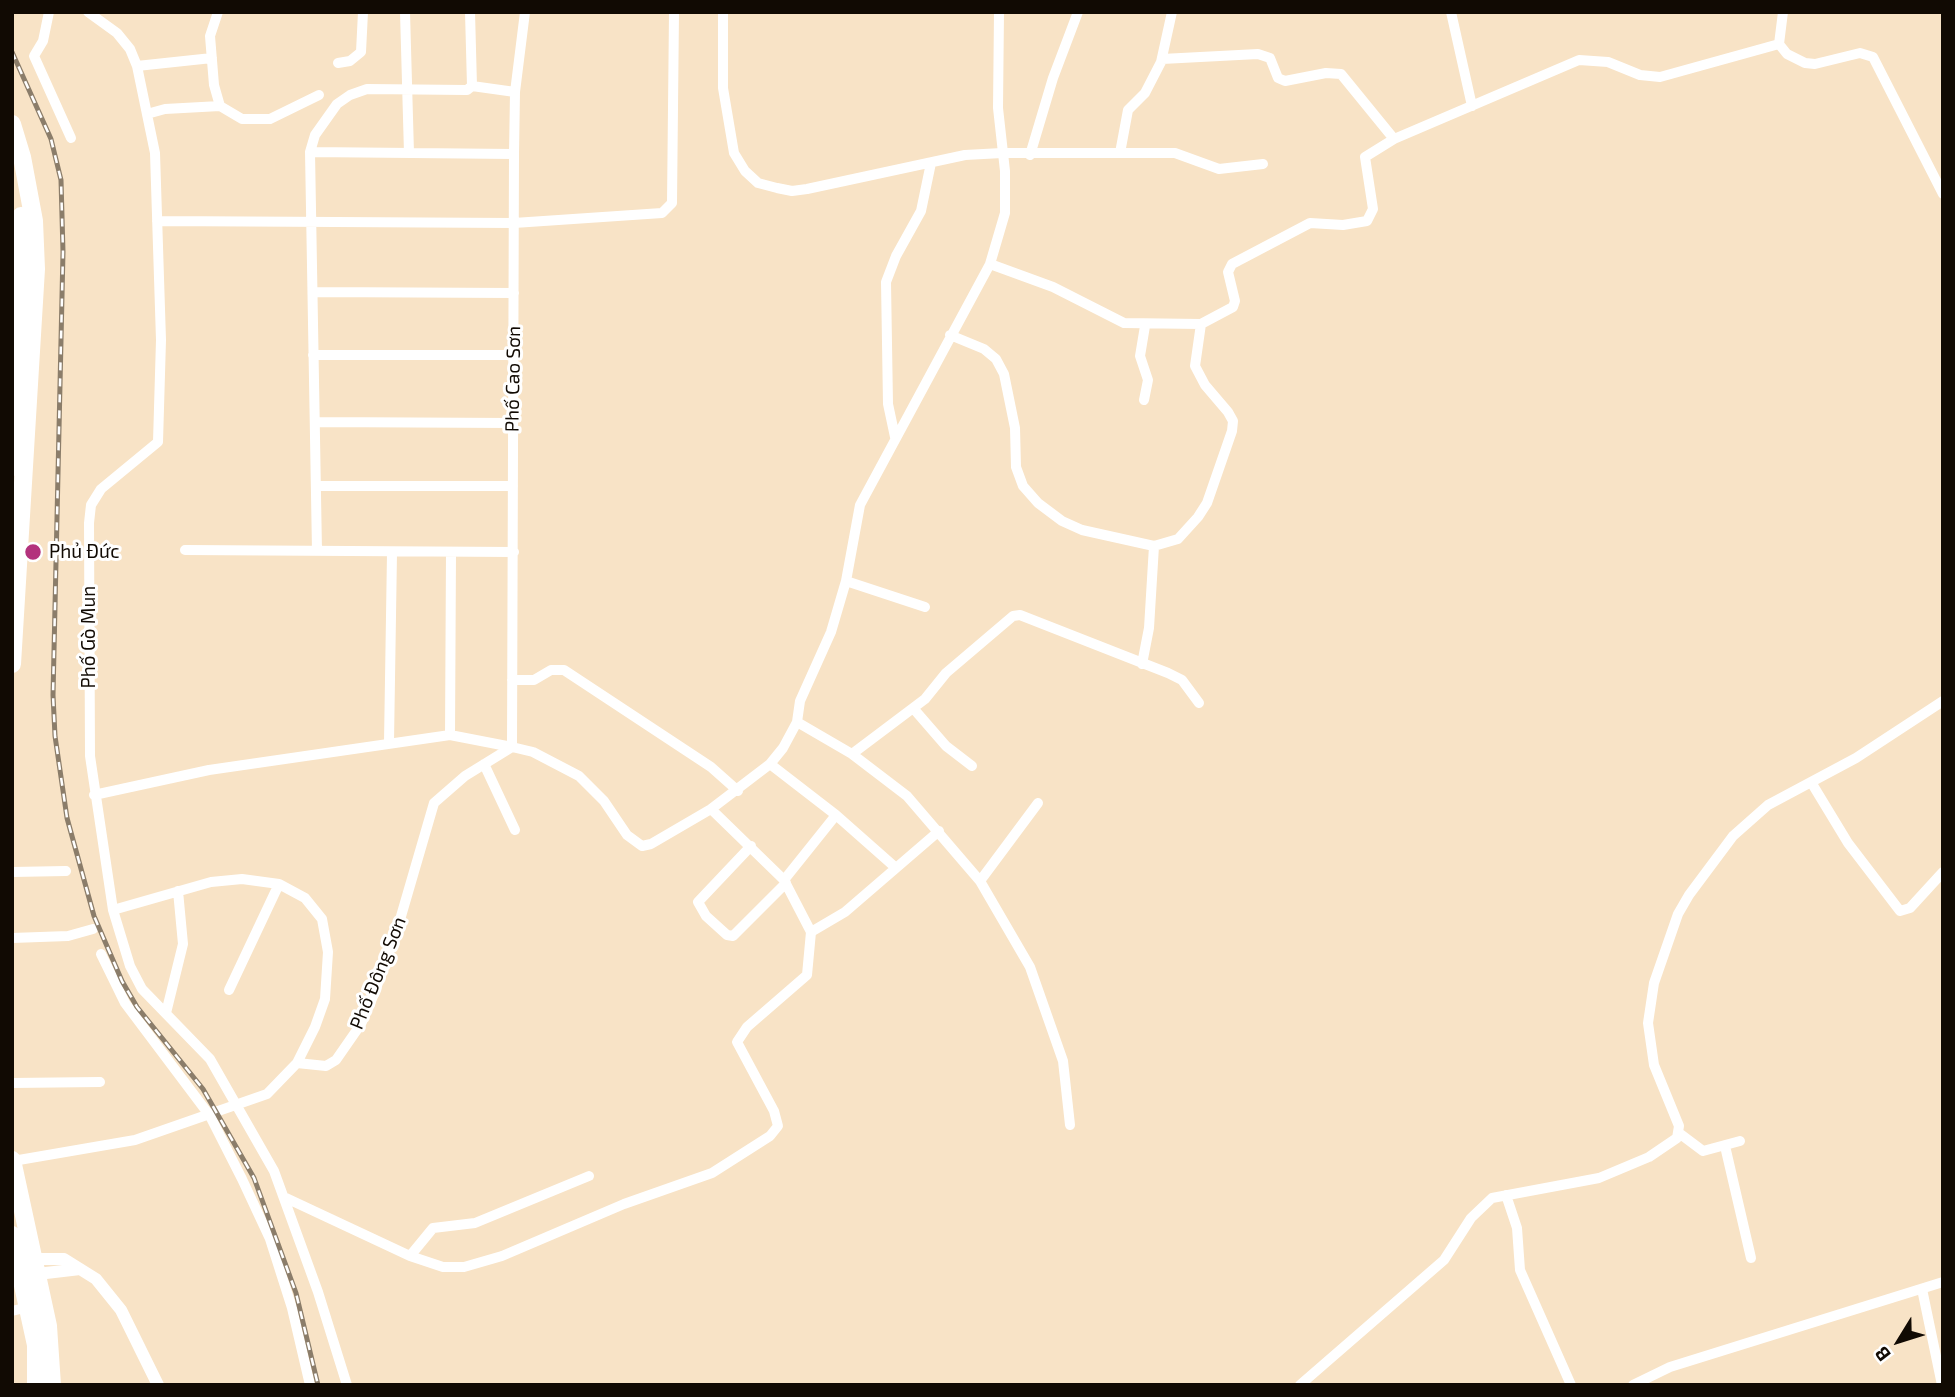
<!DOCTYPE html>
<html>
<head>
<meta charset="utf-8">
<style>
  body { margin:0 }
  #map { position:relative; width:1955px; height:1397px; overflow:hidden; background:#f8e3c6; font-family:"Exo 2",sans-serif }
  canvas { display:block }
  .frame { position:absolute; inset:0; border:14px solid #110a03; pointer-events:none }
  .north { position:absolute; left:1864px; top:1306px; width:70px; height:70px; -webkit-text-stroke:5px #fff; paint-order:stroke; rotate:232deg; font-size:19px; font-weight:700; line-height:28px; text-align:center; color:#110a03 }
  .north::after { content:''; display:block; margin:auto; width:24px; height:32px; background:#110a03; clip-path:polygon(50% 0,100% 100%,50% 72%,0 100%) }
</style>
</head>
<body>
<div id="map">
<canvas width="1955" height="1397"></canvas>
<div class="frame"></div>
<div class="north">B</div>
</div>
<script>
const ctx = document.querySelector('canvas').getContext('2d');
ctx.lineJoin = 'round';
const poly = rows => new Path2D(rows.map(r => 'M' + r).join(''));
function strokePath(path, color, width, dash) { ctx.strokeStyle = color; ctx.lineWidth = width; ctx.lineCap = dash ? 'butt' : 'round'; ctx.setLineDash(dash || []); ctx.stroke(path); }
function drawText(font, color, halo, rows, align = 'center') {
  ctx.font = font + ' "Exo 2",sans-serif'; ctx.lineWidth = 6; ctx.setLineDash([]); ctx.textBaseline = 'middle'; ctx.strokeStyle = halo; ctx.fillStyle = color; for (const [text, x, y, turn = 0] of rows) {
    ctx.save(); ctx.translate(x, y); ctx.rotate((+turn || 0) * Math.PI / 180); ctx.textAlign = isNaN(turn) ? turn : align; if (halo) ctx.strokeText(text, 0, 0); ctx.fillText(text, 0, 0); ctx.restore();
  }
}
strokePath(poly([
  [49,12,43,41,34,56,71,138],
  [88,12,117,33,130,49,137,66,155,153,161,340,158,442,101,489,91,505,89,523,90,756,113,910,130,966,142,989,210,1059,274,1171,318,1292,347,1385],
  [218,12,210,36,214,85,220,106],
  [405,12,409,153],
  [470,12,472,86],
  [723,12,723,88,734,153,745,171,758,183,777,188,792,191,807,189,965,155,1002,153,1175,153,1219,169,1263,164],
  [1451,12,1472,106],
  [1783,12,1779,44,1787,54,1805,63,1815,64,1860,53,1873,57,1943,194],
  [1162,59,1258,54,1270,58,1278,78,1285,81,1326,73,1341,74,1394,139],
  [338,63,350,61,361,52,363,12],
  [137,66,212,58],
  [147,114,165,109,220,106,242,119,270,119,319,95],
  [310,152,514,154],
  [1120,153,1128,110,1145,93,1161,62,1172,12],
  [1030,155,1053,78,1078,12],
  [157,221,514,223,662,213,672,203,674,12],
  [990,264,1053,287,1124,323,1201,324,1233,307,1235,301,1228,272,1232,264,1310,223,1343,225,1367,221,1373,209,1365,157,1394,139,1579,60,1608,62,1640,75,1660,77,1779,44],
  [313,292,514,293],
  [950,335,984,349,996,359,1004,374,1015,428,1016,467,1023,486,1038,503,1062,521,1082,530,1154,546,1178,539,1198,517,1207,503,1232,431,1233,421,1228,412,1205,385,1195,366,1201,324],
  [313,355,514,355],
  [1144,400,1148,380,1140,356,1145,326],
  [315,422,512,423],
  [895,437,888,404,886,282,896,256,921,211,931,163],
  [316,486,513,486],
  [185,550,514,552],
  [317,551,310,152,315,135,337,104,350,95,367,89,467,90,472,86,515,92],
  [846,581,925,607],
  [1142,664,1149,628,1154,546],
  [512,680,534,680,551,670,564,670,711,767,738,791],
  [913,708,946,746,972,766],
  [797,722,852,754,907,796,980,881,1030,967,1063,1061,1070,1125],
  [450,735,451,553],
  [389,742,392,553],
  [852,754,925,699,946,673,1013,616,1020,615,1168,673,1182,680,1199,703],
  [484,764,515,830],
  [770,764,836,815,896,868],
  [1811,782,1848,843,1900,911,1910,908,1943,872],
  [94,795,209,770,450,735,512,747,514,154,515,92,525,12],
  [751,846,698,902,706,916,727,935,733,936,786,883],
  [12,872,66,871],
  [784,880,836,815],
  [980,881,1038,803],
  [113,910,211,882,242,879,279,884,305,898,322,919,328,952,325,999,315,1027,297,1063],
  [811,932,845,912,939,831],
  [12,938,68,936,93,929],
  [101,954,125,1003,210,1116,242,1179,270,1239,292,1308,310,1385],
  [229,990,279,884],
  [166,1013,183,944,178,891],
  [12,1083,100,1082],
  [1679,1133,1703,1151,1740,1141],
  [1725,1146,1751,1258],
  [13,1161,135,1140,267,1094,297,1063,326,1066,336,1060,361,1024,374,994,397,930,434,803,465,776,512,747,533,752,579,776,604,801,627,835,642,846,651,844,711,809,770,764,783,748,797,722,800,701,831,632,846,581,860,505,990,264,1005,213,1005,171,998,108,999,12],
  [1506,1195,1517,1228,1520,1270,1571,1385],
  [286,1198,410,1256,443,1267,464,1267,502,1256,624,1204,712,1173,770,1136,778,1126,774,1111,737,1042,747,1027,807,975,811,932,784,880,711,809],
  [410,1256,433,1228,475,1223,589,1176],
  [1922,1289,1942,1385],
  [12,1311,28,1307],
  [1300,1385,1444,1260,1471,1218,1492,1198,1599,1178,1649,1157,1677,1138,1679,1126,1654,1065,1648,1023,1654,983,1678,914,1689,895,1733,836,1768,805,1856,758,1943,701],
  [1633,1385,1670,1367,1943,1282]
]), '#fff', 10);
strokePath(poly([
  [27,1259,64,1259,96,1279,121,1310,158,1385],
  [29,1275,80,1269]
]), '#fff', 12);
strokePath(poly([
  [12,124,22,157,34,221,36,269,12,664],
  [12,467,23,268,21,216],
  [12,1160,48,1326,52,1385],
  [12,1235,36,1345,36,1385]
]), '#fff', 18);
const rail = poly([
  [12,52,51,139,61,180,63,252,53,695,55,736,67,818,94,916,122,981,137,1007,203,1089,254,1178,296,1293,318,1385]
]);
strokePath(rail, '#8b7d6a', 5);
strokePath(rail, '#fff', 2.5, [8]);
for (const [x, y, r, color] of [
  [33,552,9,"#b3327d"]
]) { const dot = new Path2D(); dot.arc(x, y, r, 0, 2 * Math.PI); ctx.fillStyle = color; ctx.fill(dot); strokePath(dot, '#fff', 2.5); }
drawText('19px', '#110a03', '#fff', [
  ["Phố Cao Sơn",513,379,-89],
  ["Phố Gò Mun",89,637,-90],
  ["Phố Đông Sơn",378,973,-68]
]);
drawText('19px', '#110a03', '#fff', [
  ["Phủ Đức",49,552]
], 'left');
</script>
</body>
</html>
